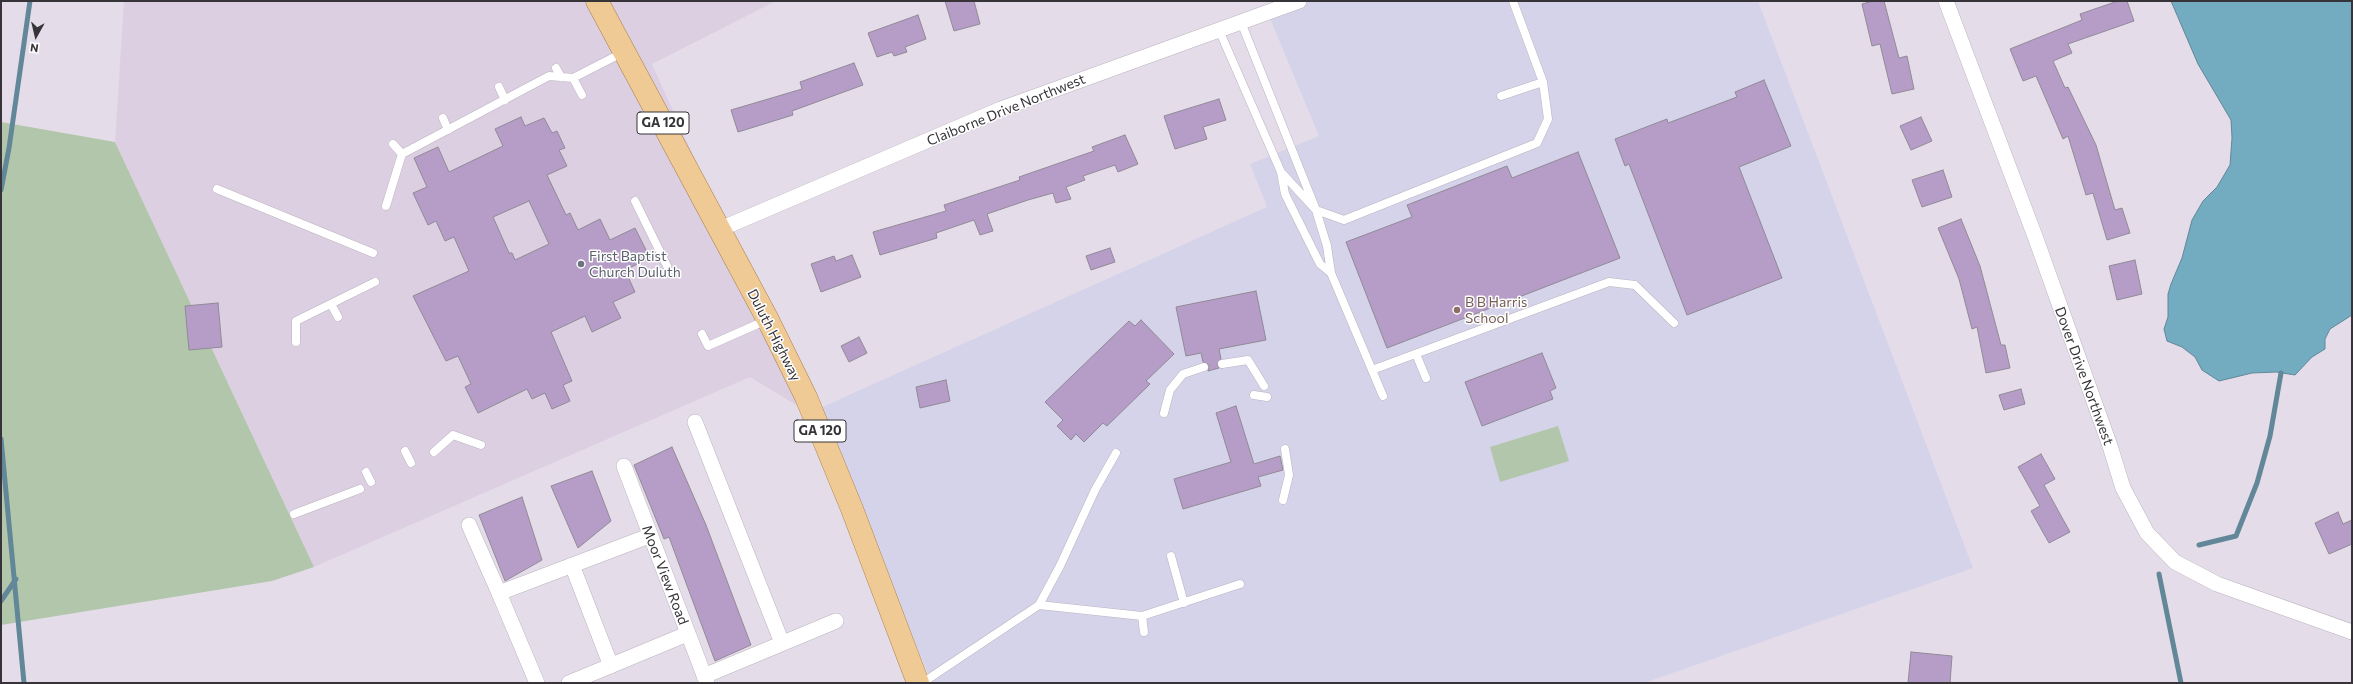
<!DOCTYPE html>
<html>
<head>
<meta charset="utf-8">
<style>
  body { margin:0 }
  #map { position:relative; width:2353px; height:684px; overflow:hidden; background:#e5dce9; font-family:Commissioner,sans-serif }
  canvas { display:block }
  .frame { position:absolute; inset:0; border:2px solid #373439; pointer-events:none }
  .north { position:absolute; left:16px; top:16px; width:40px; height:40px; -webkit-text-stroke:3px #fff; paint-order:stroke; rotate:188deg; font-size:11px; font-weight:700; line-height:16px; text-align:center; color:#373439 }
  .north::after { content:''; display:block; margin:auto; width:14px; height:18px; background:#373439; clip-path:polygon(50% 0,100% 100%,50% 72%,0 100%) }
</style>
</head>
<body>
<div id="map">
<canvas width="2353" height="684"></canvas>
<div class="frame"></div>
<div class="north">N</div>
</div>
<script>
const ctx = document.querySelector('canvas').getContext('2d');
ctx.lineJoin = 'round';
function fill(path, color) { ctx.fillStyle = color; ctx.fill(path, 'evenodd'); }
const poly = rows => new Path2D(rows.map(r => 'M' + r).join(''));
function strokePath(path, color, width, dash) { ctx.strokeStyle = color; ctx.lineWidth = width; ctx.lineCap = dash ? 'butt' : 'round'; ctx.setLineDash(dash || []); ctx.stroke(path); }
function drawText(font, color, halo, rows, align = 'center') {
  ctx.font = font + ' Commissioner,sans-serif'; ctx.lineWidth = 3; ctx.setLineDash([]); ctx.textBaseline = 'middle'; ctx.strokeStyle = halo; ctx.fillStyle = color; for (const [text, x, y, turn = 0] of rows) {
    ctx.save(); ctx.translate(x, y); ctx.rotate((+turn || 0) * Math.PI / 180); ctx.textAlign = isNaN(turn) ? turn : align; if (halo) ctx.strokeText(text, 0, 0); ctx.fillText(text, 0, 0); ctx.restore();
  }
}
fill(poly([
  [124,1,776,1,652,64,809,413,750,377,314,567,115,142]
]), '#dccfe2');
fill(poly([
  [1307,1,1758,1,1973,568,1644,683,932,683,897,600,809,413,1267,207,1250,164,1319,136,1269,16]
]), '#d5d3e9');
fill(poly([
  [1,122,115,142,314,567,272,581,1,625],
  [1558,426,1569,461,1500,482,1490,447]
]), '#b2c6ab');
const water = poly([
  [2171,1,2352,1,2352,315,2330,329,2325,339,2325,349,2312,357,2295,375,2276,372,2252,373,2219,381,2202,370,2195,357,2182,347,2167,341,2164,329,2168,317,2168,294,2171,284,2182,258,2192,220,2203,201,2217,187,2230,165,2232,138,2231,120,2198,64,2171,1]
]);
fill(water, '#73abc0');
strokePath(water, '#618798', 1);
strokePath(poly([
  [1,190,9,148,30,1],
  [1,439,24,683],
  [2199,545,2236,536,2257,483,2270,436,2281,373],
  [2159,574,2181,683],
  [1,601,16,579]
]), '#618798', 5);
const building = poly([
  [945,1,974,1,980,24,954,31,945,1],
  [1873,1,1884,1,1899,58,1907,56,1914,89,1892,94,1880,44,1872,46,1862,4,1873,1],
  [2118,1,2127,1,2134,21,2068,44,2072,53,2053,61,2065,88,2068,87,2096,145,2115,210,2122,208,2130,233,2107,240,2093,193,2086,195,2068,136,2063,139,2036,76,2023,81,2010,49,2082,20,2080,14,2118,1],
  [918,15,926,39,905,47,907,52,894,56,892,52,877,57,868,33,918,15],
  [854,63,863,85,792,111,793,115,738,132,731,110,802,89,800,82,854,63],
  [1764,80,1791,146,1739,167,1782,278,1687,315,1629,164,1625,166,1615,139,1667,119,1668,123,1737,97,1735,92,1764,80],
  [1219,99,1226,120,1203,127,1207,139,1175,149,1164,116,1219,99],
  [521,117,525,126,544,118,552,133,557,131,565,148,559,150,567,166,547,175,566,215,570,213,578,230,600,219,610,240,635,228,650,258,625,270,635,292,613,302,621,318,592,332,585,316,551,332,572,381,563,385,570,401,552,409,545,393,532,399,527,389,478,413,465,387,471,384,458,356,446,361,413,296,469,271,454,237,445,241,436,221,428,225,413,193,427,187,414,158,438,147,449,172,503,146,495,129,521,117],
  [529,201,549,244,515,260,512,253,509,253,493,217,529,201],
  [1921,117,1932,141,1911,150,1900,126,1921,117],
  [1125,135,1138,164,1118,172,1115,165,1083,176,1085,180,1066,187,1071,199,1056,203,1053,193,1028,200,987,214,993,231,980,235,974,220,936,233,937,238,880,255,873,232,946,211,944,205,1020,180,1019,177,1094,151,1092,147,1125,135],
  [1578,152,1620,258,1387,348,1346,242,1412,217,1407,205,1507,166,1512,178,1578,152],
  [1943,170,1952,197,1922,207,1912,180,1943,170],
  [1961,219,1980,266,2001,345,2005,345,2010,368,1986,373,1977,327,1972,329,1959,279,1938,228,1961,219],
  [1110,248,1115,262,1091,270,1086,256,1110,248],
  [852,255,861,277,821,292,811,264,834,256,836,261,852,255],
  [2135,260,2142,294,2117,300,2109,266,2135,260],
  [1256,291,1266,340,1219,349,1221,359,1217,364,1219,368,1208,371,1209,365,1203,362,1201,353,1186,356,1176,307,1256,291],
  [218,303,222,347,189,350,185,306,218,303],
  [1141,320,1174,354,1146,381,1150,384,1107,426,1103,423,1084,442,1076,434,1071,440,1057,426,1063,420,1045,402,1129,321,1135,326,1141,320],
  [859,337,867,353,849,362,841,346,859,337],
  [1542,353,1556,388,1550,391,1553,399,1482,426,1465,382,1542,353],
  [946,380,950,401,920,408,916,387,946,380],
  [2021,389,2025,404,2004,410,1999,395,2021,389],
  [1236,406,1254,464,1280,456,1283,470,1258,477,1261,486,1183,509,1174,479,1231,462,1216,413,1236,406],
  [672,447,706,525,751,645,715,661,669,537,664,539,634,465,672,447],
  [2041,454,2055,479,2044,485,2070,532,2049,543,2031,511,2040,506,2018,467,2041,454],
  [592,471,611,521,578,548,551,486,592,471],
  [522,497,542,560,505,581,479,515,522,497],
  [2338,512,2343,524,2352,520,2352,544,2329,554,2315,523,2338,512],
  [1911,652,1952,656,1950,683,1908,683,1911,652]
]);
fill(building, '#b59dc7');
strokePath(building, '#918a96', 1);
const lane = poly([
  [1241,22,1316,210,1327,246,1331,273,1383,396],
  [1219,30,1281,172,1285,194,1320,264,1331,273],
  [556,68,561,77],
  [573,78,582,95],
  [499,87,505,100],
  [1501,96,1543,82],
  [443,118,448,130],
  [393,144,402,154],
  [1281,172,1316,210,1344,220,1537,143,1548,119,1543,82,1513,1],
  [217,189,373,253],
  [635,201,667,266],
  [386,206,402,154,549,76,573,78,624,52],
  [331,304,338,317],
  [702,334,708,346,767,320],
  [296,342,296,321,375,282],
  [1416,354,1426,378],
  [1222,364,1248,360,1264,386],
  [1372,370,1609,282,1635,285,1674,323],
  [1254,395,1267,397],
  [1164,413,1170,390,1183,374,1204,367],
  [405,451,411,463],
  [434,452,453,435,481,445],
  [366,472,371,482],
  [1283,500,1289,475,1285,449],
  [294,514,360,489],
  [1171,556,1184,603],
  [1039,605,1060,566,1095,490,1116,453],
  [1142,616,1144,632],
  [922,683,1039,605,1142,616,1240,584]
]);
const street = poly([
  [1946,1,2036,239,2110,446,2123,488,2147,533,2175,562,2217,584,2352,632],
  [718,230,1001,109,1299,1],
  [695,422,782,643],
  [624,466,707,683],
  [469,525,499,593,649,536],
  [572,565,611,666],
  [499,593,537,683],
  [704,676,836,621],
  [569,683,687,634]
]);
const primary = poly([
  [597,1,768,320,806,397,852,509,918,683]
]);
strokePath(lane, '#bbb3bf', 9);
strokePath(street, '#bbb3bf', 16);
strokePath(primary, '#a97e47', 23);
strokePath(lane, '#fff', 8);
strokePath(street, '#fff', 15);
strokePath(primary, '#f0ca95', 22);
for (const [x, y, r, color] of [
  [581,264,4,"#6b7280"],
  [1457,310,4,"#8d6e63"]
]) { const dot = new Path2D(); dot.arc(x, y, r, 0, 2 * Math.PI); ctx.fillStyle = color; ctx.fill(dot); strokePath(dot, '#fff', 1.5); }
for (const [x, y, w] of [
  [663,123,52],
  [820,431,52]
]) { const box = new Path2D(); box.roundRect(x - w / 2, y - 11, w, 22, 3); ctx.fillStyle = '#fff'; ctx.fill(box); strokePath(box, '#373439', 1); }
drawText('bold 13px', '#373439', null, [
  ["GA 120",663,123],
  ["GA 120",820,431]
]);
drawText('14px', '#373439', '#fff', [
  ["Claiborne Drive Northwest",1006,110,-22],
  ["Duluth Highway",774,335,63],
  ["Dover Drive Northwest",2084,376,70],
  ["Moor View Road",665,575,69]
]);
drawText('14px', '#5b616d', '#fff', [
  ["First Baptist",589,256],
  ["Church Duluth",589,272]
], 'left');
drawText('14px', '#785e54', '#fff', [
  ["B B Harris",1465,302],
  ["School",1465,318]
], 'left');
</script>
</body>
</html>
